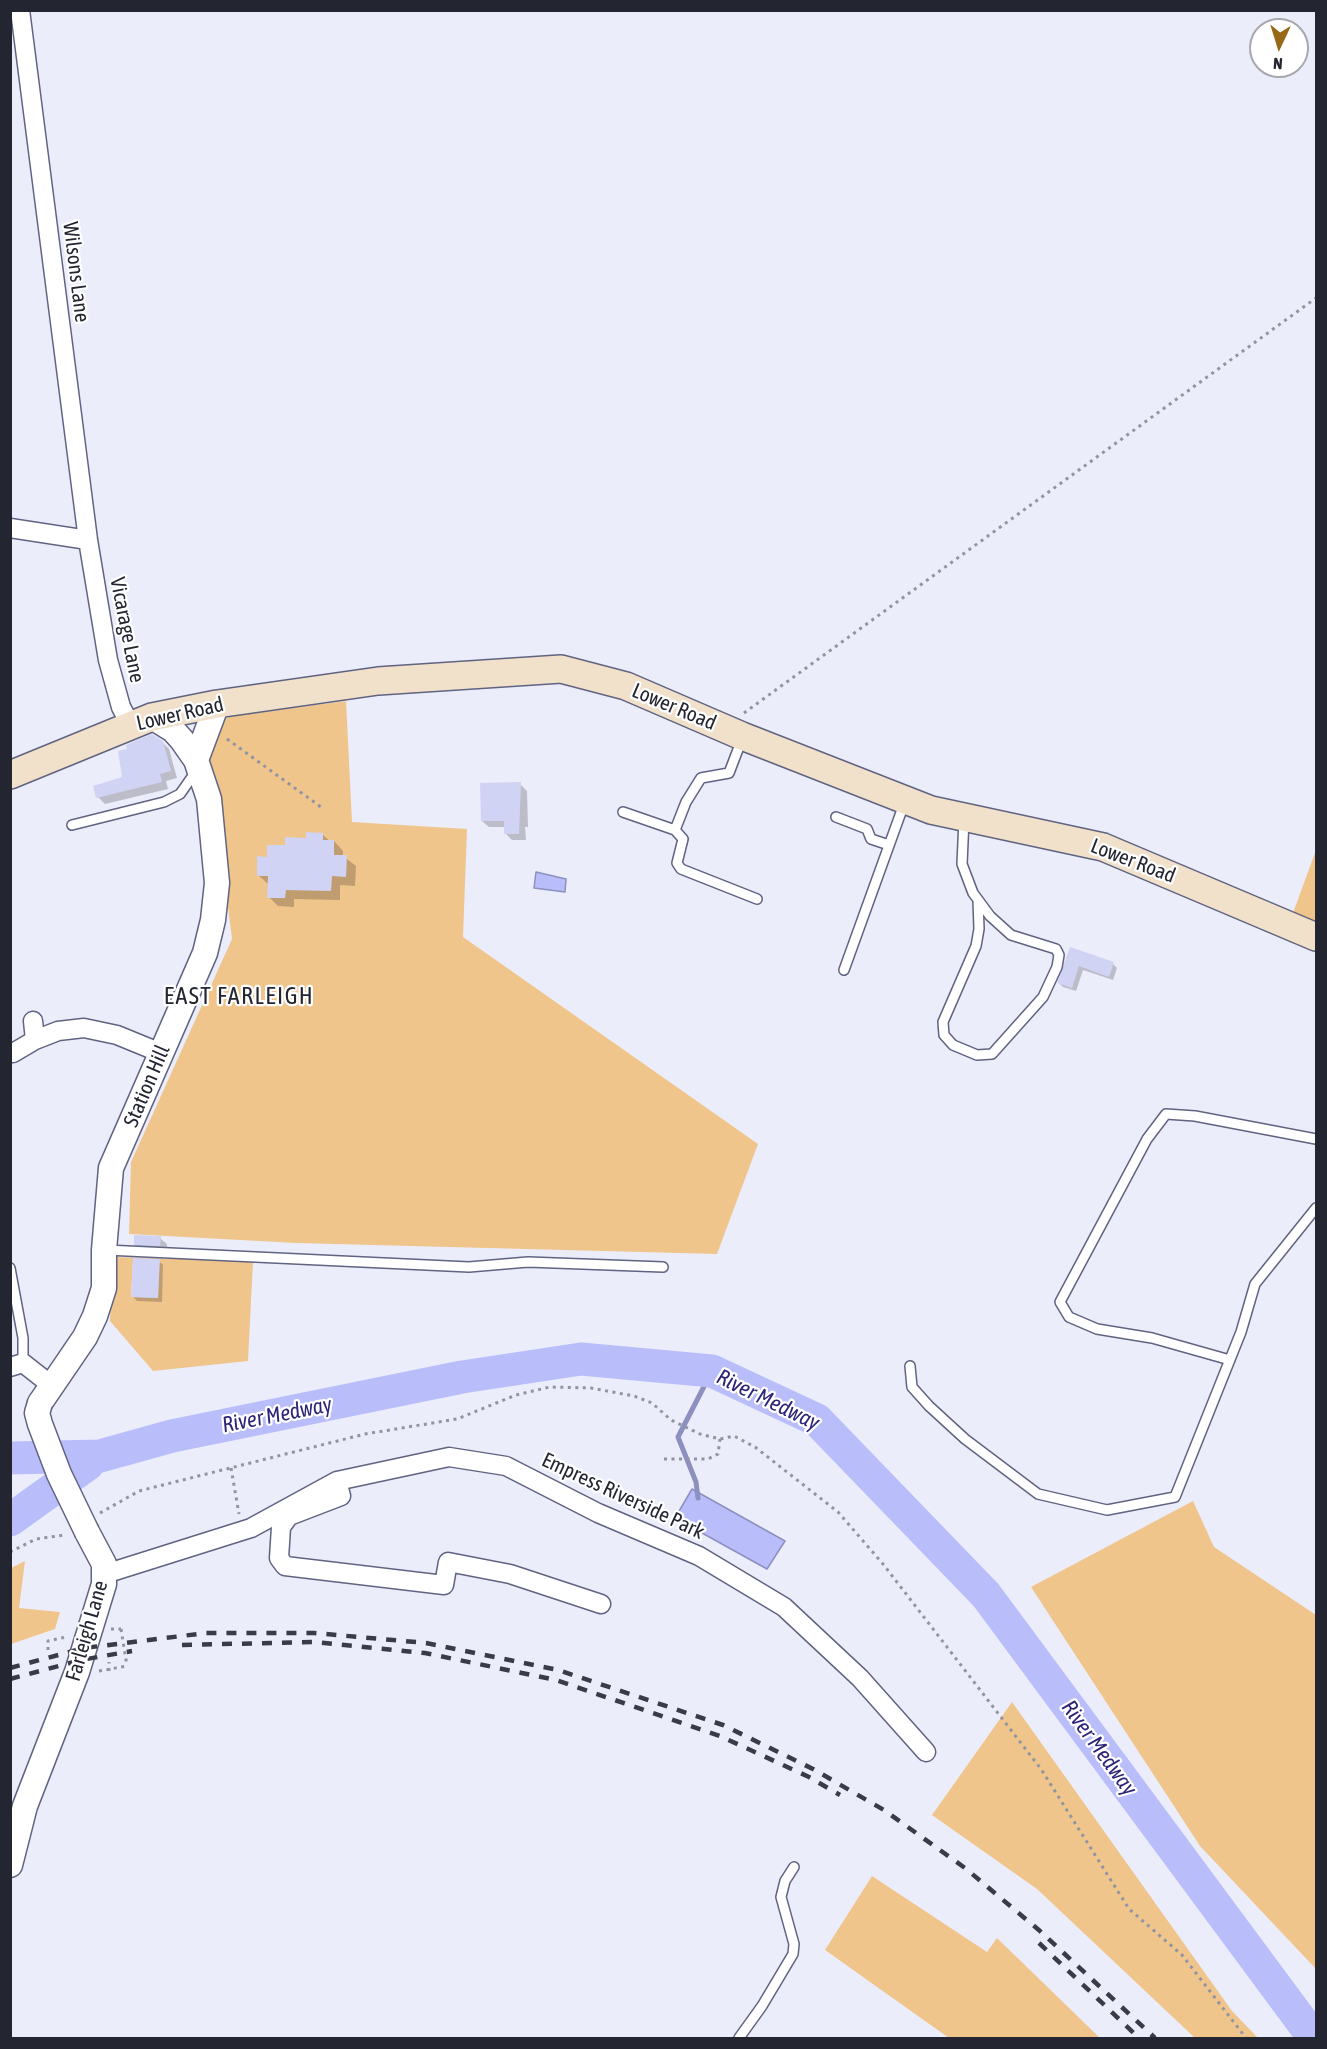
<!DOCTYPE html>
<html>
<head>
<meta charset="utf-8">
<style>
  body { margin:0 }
  #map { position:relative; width:1327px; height:2049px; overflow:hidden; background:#ebedfb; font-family:"Asap Condensed",sans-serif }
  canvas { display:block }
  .frame { position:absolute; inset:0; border:12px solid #232531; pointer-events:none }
  .north { position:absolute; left:1249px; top:18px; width:60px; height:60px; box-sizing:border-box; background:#fff; border:2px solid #a7a8ad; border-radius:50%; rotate:184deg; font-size:16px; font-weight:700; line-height:24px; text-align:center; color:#232531 }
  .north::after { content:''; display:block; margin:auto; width:21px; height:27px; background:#976818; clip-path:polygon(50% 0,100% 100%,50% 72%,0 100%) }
</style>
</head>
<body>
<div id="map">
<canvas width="1327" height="2049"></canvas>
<div class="frame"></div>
<div class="north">N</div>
</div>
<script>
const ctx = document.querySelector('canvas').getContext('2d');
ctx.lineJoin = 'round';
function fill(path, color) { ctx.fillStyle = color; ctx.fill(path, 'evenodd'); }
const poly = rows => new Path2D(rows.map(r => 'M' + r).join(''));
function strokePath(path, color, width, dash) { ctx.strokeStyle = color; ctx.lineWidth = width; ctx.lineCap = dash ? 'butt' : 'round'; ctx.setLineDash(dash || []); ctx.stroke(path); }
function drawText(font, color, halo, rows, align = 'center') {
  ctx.font = font + ' "Asap Condensed",sans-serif'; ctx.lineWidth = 4.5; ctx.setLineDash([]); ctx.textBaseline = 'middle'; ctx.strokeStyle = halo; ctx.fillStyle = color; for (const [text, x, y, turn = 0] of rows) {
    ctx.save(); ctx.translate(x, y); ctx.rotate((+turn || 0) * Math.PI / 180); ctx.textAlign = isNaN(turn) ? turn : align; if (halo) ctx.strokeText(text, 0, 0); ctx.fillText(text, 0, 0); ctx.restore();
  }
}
fill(poly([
  [346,701,352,822,467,829,463,937,758,1144,717,1254,296,1243,129,1234,131,1162,232,939,207,739,222,727,221,720,233,716],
  [1316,850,1316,922,1293,913],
  [113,1257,253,1261,248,1361,153,1371,110,1321],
  [133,1261,159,1263,158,1298,131,1297],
  [1193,1501,1214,1547,1316,1615,1316,1969,1200,1846,1031,1587],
  [25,1561,19,1608,60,1612,55,1629,11,1644,11,1568],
  [1012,1702,1232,2011,1258,2038,1195,2038,1037,1889,932,1815],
  [872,1876,987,1952,997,1938,1100,2038,949,2038,825,1950]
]), '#f0c58c');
const water = poly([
  [536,872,566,879,565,892,534,888,536,872],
  [692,1489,785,1541,767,1569,675,1518,692,1489]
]);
fill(water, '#b9befb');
strokePath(water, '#8c90be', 1.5);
fill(poly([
  [162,742,169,749,177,778,166,781,168,789,105,804,98,797,124,778],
  [520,784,527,791,528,827,525,827,526,840,512,840,505,833,505,827,489,827,482,821],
  [323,835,330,841,334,841,343,851,343,856,356,866,355,886,340,885,340,900,294,899,294,907,278,906,269,897,268,884,258,875,269,858,286,846],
  [1070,949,1113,964,1117,968,1113,980,1083,970,1076,991,1063,987,1059,983],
  [160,1238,167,1244,167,1252,142,1251,135,1244],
  [159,1261,163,1265,162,1302,137,1301,133,1297]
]), '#0003');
strokePath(poly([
  [698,1498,696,1482,678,1437,712,1371]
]), '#8c90be', 5);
strokePath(poly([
  [10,1458,100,1456,172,1436,462,1377,581,1359,712,1371,817,1420,986,1595,1314,2038],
  [10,1520,88,1464]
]), '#b9befb', 33);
fill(poly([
  [152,734,163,741,171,771,160,774,162,782,96,798,93,786,122,777,118,751,127,749,126,745],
  [521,782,519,834,504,834,504,821,481,821,480,783],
  [306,832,323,833,323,840,334,840,334,855,347,855,346,877,332,876,331,891,286,890,285,898,267,898,268,876,257,876,257,856,267,857,267,845,285,845,285,837,306,838],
  [1070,947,1114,962,1109,977,1079,966,1072,988,1057,983],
  [134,1235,161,1236,160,1246,134,1245],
  [133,1258,160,1259,158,1298,131,1297]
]), '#d0d3f3');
const service = poly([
  [623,812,675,830,686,802,701,778,729,773,742,739],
  [836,817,867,829,871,839,889,845],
  [964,819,962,864,973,893,990,916,1011,935,1056,949,1059,955,1057,967,1043,997,992,1054,977,1055,953,1045,944,1035,943,1022,976,946,979,929,978,900],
  [72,825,164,802,180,794,192,777,199,774],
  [675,830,683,839,677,863,681,869,757,899],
  [844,970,904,804],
  [106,1250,469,1267,528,1262,663,1267],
  [10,1268,23,1338,23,1363],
  [1230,1360,1152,1338,1097,1329,1069,1317,1060,1302,1147,1139,1166,1114,1195,1116,1316,1139],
  [910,1366,912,1387,929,1406,965,1439,1038,1494,1107,1510,1175,1497,1241,1332,1255,1284,1316,1208],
  [739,2038,762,2006,793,1954,794,1944,781,1897,785,1881,794,1867]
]);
const minor = poly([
  [20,10,88,540,108,660,121,707,131,726],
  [10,528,88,540],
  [33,1021,35,1040],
  [13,1053,35,1040,58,1031,84,1028,117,1035,161,1053],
  [10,1367,23,1363,51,1385],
  [337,1481,341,1496,289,1516,281,1527,279,1558,285,1566,444,1585,448,1562,510,1574,601,1604],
  [105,1574,251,1528,337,1481,449,1457,506,1466,598,1513,699,1556,784,1607,860,1678,926,1752]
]);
const tertiary = poly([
  [196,760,217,704],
  [40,1403,85,1337,95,1316,104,1288,104,1250,111,1168,205,953,213,920,217,883,209,799,196,760,182,740,173,730,152,717],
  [10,1865,25,1806,77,1672,104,1584,104,1564,87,1532]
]);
const secondary = poly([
  [10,775,152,717,217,704,378,681,561,669,626,686,742,736,931,810,1103,847,1316,937]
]);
strokePath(service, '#606381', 12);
strokePath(minor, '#606381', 21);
strokePath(tertiary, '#606381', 27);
strokePath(secondary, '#606381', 30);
strokePath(poly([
  [744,713,1316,298],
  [227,739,321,807],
  [664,1459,708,1459,718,1454,720,1439],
  [231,1468,239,1514],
  [100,1513,139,1491,365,1434,457,1419,516,1395,550,1387,591,1388,634,1396,652,1403,671,1420,700,1434,720,1439,734,1436,755,1447,838,1512,883,1564,1041,1769,1129,1909,1182,1955,1246,2038],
  [10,1552,36,1539,65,1535],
  [111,1629,121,1629],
  [48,1650,48,1641,66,1637],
  [99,1671,127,1666],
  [109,1671,109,1662]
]), '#9294a1', 3, [3, 4.5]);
strokePath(service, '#fff', 9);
strokePath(minor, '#fff', 18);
strokePath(tertiary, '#fff', 24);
strokePath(secondary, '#f1e1ca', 27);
strokePath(poly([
  [182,1645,314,1642,425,1653,556,1680,720,1736,809,1777,840,1795],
  [10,1668,84,1648,206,1633,314,1633,426,1643,558,1670,723,1725,813,1769,884,1810,965,1868,1040,1931,1155,2038],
  [10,1679,81,1660,132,1651],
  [1039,1943,1139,2038]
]), '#393b48', 4.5, [10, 10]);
const tertiaryBridge = poly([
  [40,1403,37,1413,40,1424,59,1474,87,1532]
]);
strokePath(tertiaryBridge, '#606381', 27, []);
strokePath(poly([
  [121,1629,127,1666]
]), '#9294a1', 3, [3, 4.5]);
strokePath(tertiaryBridge, '#fff', 24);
drawText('21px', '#232531', '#fff', [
  ["Wilsons Lane",76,272,83],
  ["Vicarage Lane",127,630,79],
  ["Lower Road",674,707,23],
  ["Lower Road",180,714,-13],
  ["Lower Road",1133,861,21],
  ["Station Hill",147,1086,-67],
  ["Empress Riverside Park",623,1496,25],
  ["Farleigh Lane",87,1631,-74]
]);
drawText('italic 22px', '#2d2479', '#fff', [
  ["River Medway",768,1400,26],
  ["River Medway",277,1415,-11],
  ["River Medway",1099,1748,54]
]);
ctx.letterSpacing = '1.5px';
drawText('24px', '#232531', '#fff', [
  ["EAST FARLEIGH",239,996]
]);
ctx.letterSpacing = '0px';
</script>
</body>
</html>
